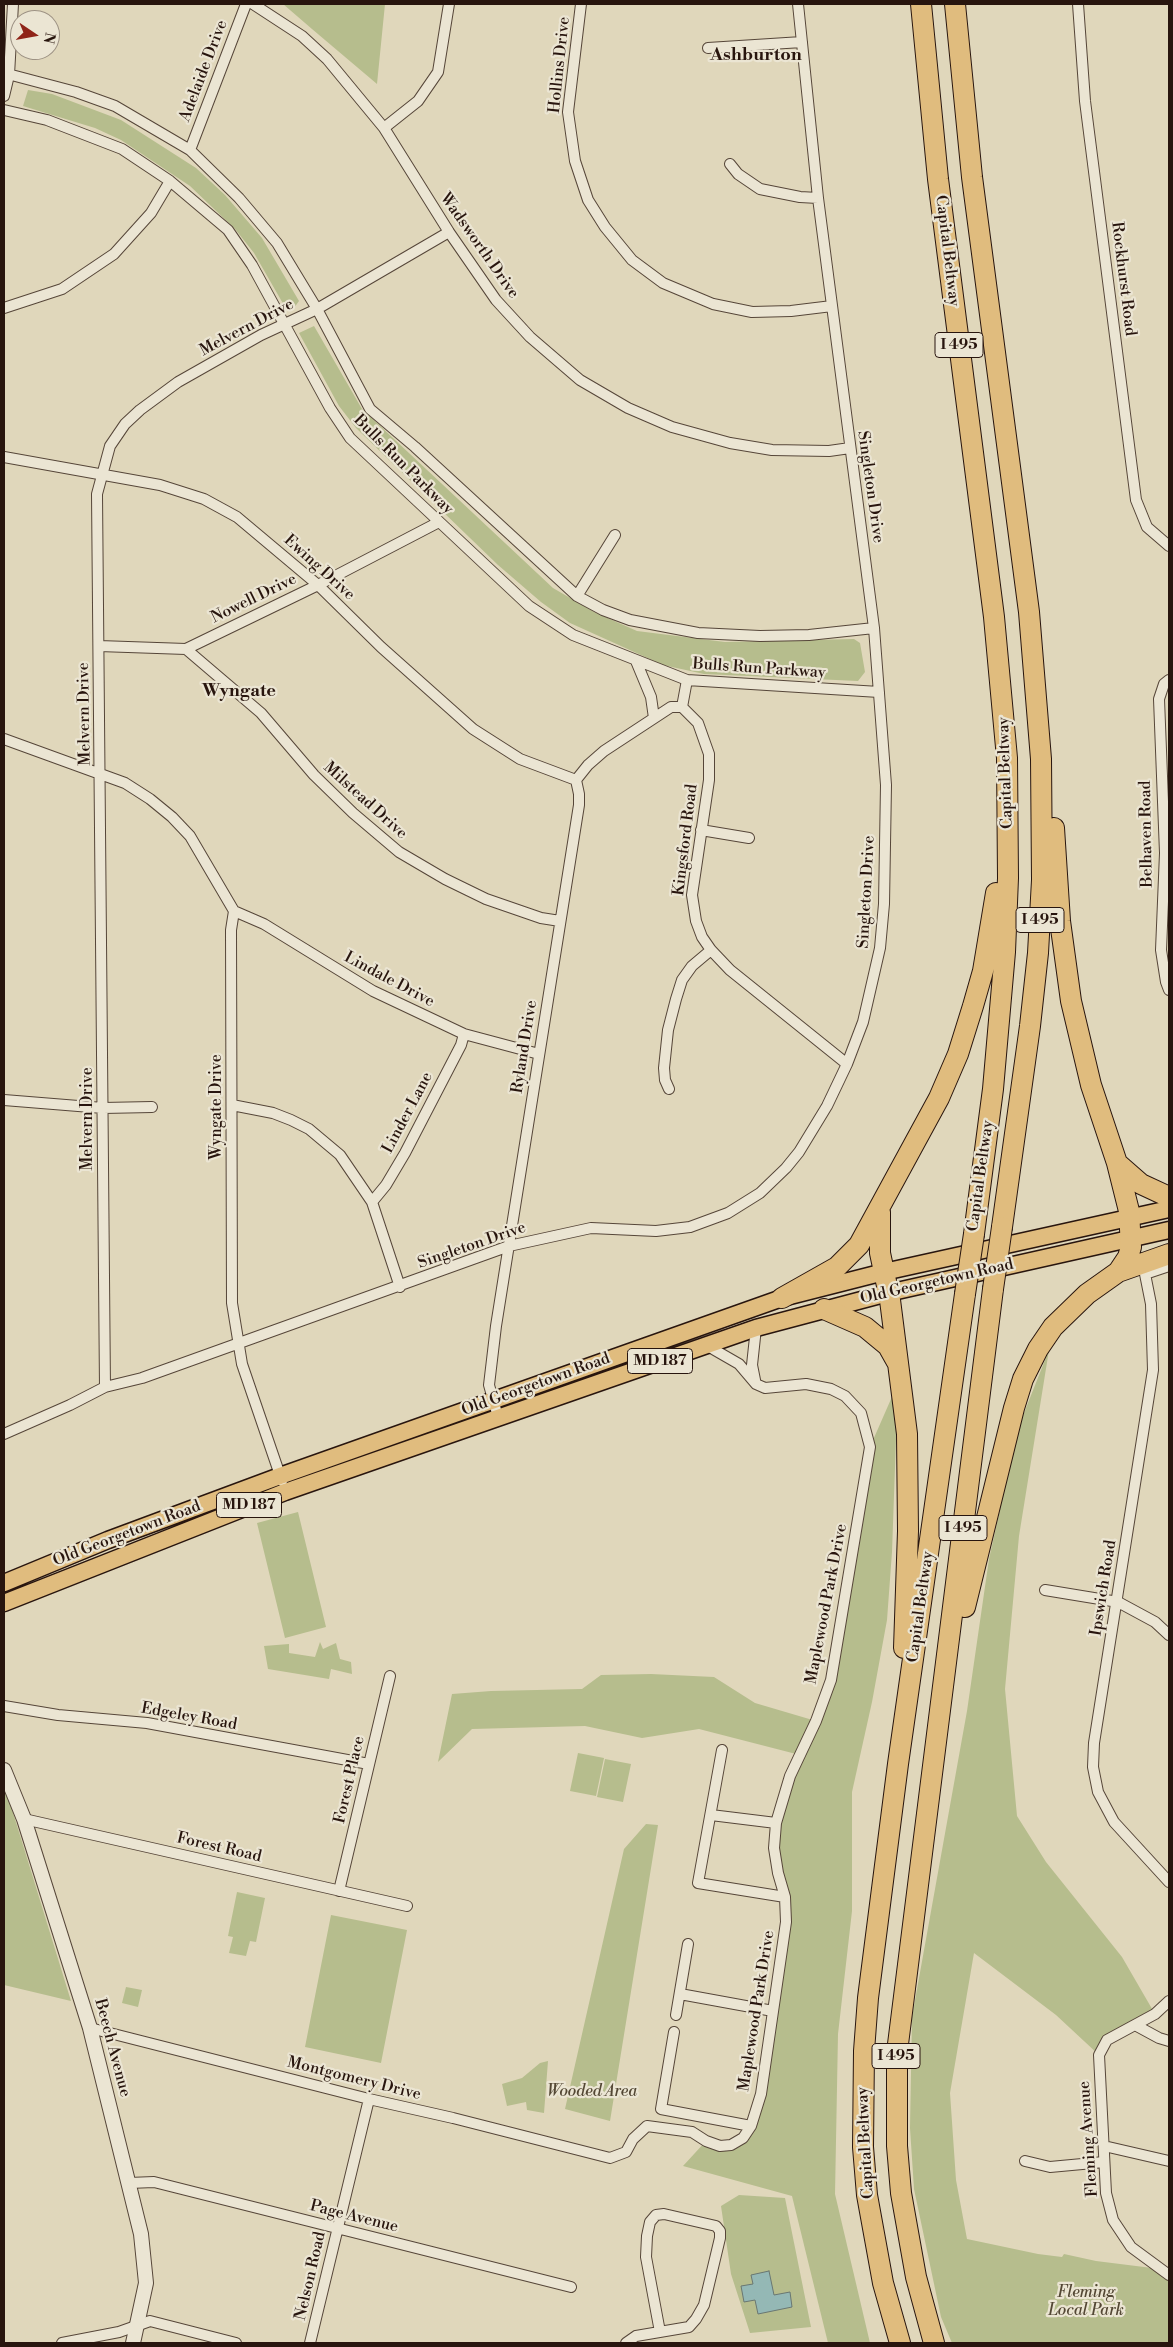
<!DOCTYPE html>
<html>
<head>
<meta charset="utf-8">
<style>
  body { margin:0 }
  #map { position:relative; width:1173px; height:2347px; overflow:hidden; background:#e0d7bb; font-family:"Libre Bodoni",serif }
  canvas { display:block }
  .frame { position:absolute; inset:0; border:5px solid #28150e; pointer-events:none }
  .north { position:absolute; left:10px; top:10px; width:50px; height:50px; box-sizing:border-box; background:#ebe5d3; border:1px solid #9d9284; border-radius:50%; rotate:102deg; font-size:14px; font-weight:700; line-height:20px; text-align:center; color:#28150e }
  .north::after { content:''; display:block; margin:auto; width:18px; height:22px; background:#8f2418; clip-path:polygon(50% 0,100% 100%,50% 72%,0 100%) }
</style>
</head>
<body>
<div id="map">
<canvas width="1173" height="2347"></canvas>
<div class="frame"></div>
<div class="north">N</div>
</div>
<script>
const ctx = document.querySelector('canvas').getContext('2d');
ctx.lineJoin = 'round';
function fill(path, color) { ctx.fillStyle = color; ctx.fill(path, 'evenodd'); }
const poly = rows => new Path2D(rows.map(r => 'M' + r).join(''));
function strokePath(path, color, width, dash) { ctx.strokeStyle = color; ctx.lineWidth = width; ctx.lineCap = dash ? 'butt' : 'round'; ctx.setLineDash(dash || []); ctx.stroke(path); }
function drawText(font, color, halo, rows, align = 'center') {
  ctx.font = font + ' "Libre Bodoni",serif'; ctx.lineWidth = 4.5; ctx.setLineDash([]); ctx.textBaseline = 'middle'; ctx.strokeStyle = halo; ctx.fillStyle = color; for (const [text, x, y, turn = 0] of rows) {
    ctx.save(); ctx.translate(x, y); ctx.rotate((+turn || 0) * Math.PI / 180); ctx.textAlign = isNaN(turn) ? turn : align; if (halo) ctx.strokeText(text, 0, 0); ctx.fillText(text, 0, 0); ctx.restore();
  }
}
fill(poly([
  [283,4,385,4,377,84,312,29],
  [28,90,52,94,121,120,196,168,225,195,262,238,299,301,294,308,285,307,254,253,235,229,190,186,121,140,95,128,23,106],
  [314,326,362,409,553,588,594,612,637,631,725,642,854,639,860,643,865,672,858,681,704,674,663,665,570,623,541,602,498,565,356,428,339,406,299,333],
  [1049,1350,1019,1536,1005,1689,1017,1816,1046,1862,1122,1957,1155,2014,1107,2040,1099,2055,1056,2015,974,1953,950,2093,956,2180,967,2239,1038,2254,1062,2257,1064,2254,1096,2261,1160,2269,1163,2278,1169,2279,1169,2343,952,2343,941,2317,914,2189,910,2128,912,2017,967,1711,989,1559,1018,1428],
  [898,1383,892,1552,887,1620,872,1702,852,1792,852,1911,838,2034,835,2194,870,2343,828,2343,792,2196,683,2166,706,2141,732,2145,751,2126,786,1922,774,1848,800,1755,699,1729,642,1738,585,1726,472,1729,438,1762,452,1694,491,1691,582,1689,601,1675,651,1674,714,1677,755,1703,816,1721,831,1680,870,1447],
  [298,1512,326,1627,285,1638,257,1523],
  [320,1642,323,1649,336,1643,340,1659,351,1662,352,1674,331,1669,329,1679,268,1669,264,1646,289,1644,289,1653,315,1657],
  [578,1753,604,1758,596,1796,570,1791],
  [605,1759,631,1764,623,1802,597,1797],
  [4,1790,11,1806,71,2001,4,1985],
  [646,1824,658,1825,610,2121,565,2109,624,1849],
  [237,1892,265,1898,256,1942,250,1941,246,1956,229,1953,233,1937,228,1936],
  [331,1915,407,1930,381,2063,305,2047],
  [126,1987,142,1990,138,2007,122,2003],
  [548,2061,544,2113,527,2110,526,2102,507,2106,502,2084,522,2078,540,2063],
  [739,2195,785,2198,811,2327,750,2333,731,2274,721,2206]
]), '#b6bd8d');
const water = poly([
  [769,2271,774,2295,790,2292,792,2307,758,2314,755,2300,744,2302,741,2286,753,2284,751,2275,769,2271]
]);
fill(water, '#94b8b5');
strokePath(water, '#697772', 1);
const minor = poly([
  [253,4,302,36,327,59,384,128,449,232,496,300,530,337,580,380,628,408,672,427,730,443,772,450,829,451,850,448],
  [581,4,568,112,575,161,588,200,605,227,632,260,663,283,713,304,752,312,791,311,832,306],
  [1078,4,1085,101,1136,500,1147,527,1169,546],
  [708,48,802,42],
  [4,73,76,92,115,106,190,150,239,198,277,243,317,309,370,409,415,447,577,596,603,610,630,620,698,633,760,636,809,635,874,628],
  [4,96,9,75,13,4],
  [4,110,47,120,122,149,170,181,228,230,252,265,330,408,350,438,529,606,573,635,687,680,879,692],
  [384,128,418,101,438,72,449,4],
  [190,150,246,4],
  [730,164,738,174,760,189,800,197,818,198],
  [4,308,62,289,114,254,151,213,170,181],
  [4,457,160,485,204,499,237,517,318,585,381,647,473,729,520,759,576,780],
  [577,596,615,535],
  [99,646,186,649,318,585,439,522],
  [186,649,261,713,314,775,353,813,399,852,445,879,486,899,541,918,560,921],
  [636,661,651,697,654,718],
  [687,680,682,707,698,723,709,754,709,780,692,895,696,921,702,937,711,950,730,970,847,1064],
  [1169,680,1164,684,1159,699,1165,853,1161,950,1166,982,1169,990],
  [4,739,125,783,150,799,172,817,190,836,234,911,231,930,232,1303,242,1364,282,1481],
  [701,830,749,838],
  [234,911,264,924,373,991,464,1034,539,1054],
  [669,1089,665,1080,664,1068,668,1030,676,999,682,980,692,966,711,950],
  [4,1100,103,1108,152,1107],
  [232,1105,273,1113,291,1120,309,1129,340,1155,372,1202,400,1287],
  [372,1202,386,1185,405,1153,461,1045,464,1034],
  [1169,1266,1145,1274,1151,1304,1153,1370,1094,1743,1093,1767,1098,1792,1114,1822,1169,1882],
  [755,1380,752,1365,756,1328],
  [105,1387,97,494,110,446,125,424,140,410,178,382,261,335,317,309,449,232],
  [498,1417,489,1385,496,1326,579,805,579,794,576,780,588,765,604,751,671,707,682,707],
  [4,1434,70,1405,105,1387,142,1378,509,1246,591,1228,656,1231,690,1227,728,1213,760,1193,786,1168,799,1152,827,1106,847,1064,863,1022,880,948,884,904,886,785,874,628,818,198,798,4],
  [1045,1590,1118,1602,1155,1622,1169,1635],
  [4,1706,58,1715,147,1723,369,1764],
  [722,1750,698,1883,785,1897],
  [711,1815,776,1823],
  [24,1819,407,1906],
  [339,1891,390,1676],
  [680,1994,773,2011],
  [1169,2001,1155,2014,1107,2040,1099,2055,1106,2193,1113,2220,1131,2247,1169,2275],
  [676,2015,688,1944],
  [1135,2025,1159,2038,1169,2041],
  [90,2028,369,2099,453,2118,610,2158,626,2152,633,2139,647,2126,692,2132,706,2141,720,2146,731,2145,743,2138,751,2126,761,2094,786,1922,785,1897,778,1873,774,1848,776,1823,790,1776,816,1721,831,1680,870,1447,861,1413,845,1396,831,1389,806,1384,765,1388,756,1384,739,1364,706,1345],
  [674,2032,661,2109,751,2126],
  [1104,2146,1169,2161],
  [1025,2161,1050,2167,1104,2162],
  [129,2183,154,2182,571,2287],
  [62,2343,119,2332,150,2321,236,2343],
  [310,2343,369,2099],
  [626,2343,636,2336,689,2327,696,2319,704,2305,720,2238,720,2231,716,2226,664,2214,656,2215,650,2222,647,2236,646,2257,660,2332]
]);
const tertiary = poly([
  [4,1770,24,1819,90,2028,141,2234,146,2283,133,2343]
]);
const primary = poly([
  [4,1583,108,1540,280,1476,782,1298,884,1272,1169,1209],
  [4,1603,285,1492,756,1328,888,1293,1169,1230]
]);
const motorway = poly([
  [921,4,938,179,994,617,1007,758,1008,878,1005,952,993,1089,974,1234],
  [955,4,972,177,1029,612,1041,759,1042,880,1038,953,1030,1026,1002,1227],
  [1054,828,1060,921,1071,1001,1091,1085,1117,1163,1129,1211,1131,1247,1128,1257,1118,1272],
  [1117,1163,1141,1184,1169,1197],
  [880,1212,880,1253,890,1300,907,1434,908,1531,904,1648],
  [782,1298,837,1267,859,1245,939,1098,958,1054,973,1006,983,971,996,893],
  [824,1309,865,1327,888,1346,897,1362],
  [965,1607,1014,1408,1023,1379,1038,1349,1053,1327,1087,1294,1118,1272,1169,1254],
  [900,2343,883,2283,867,2195,863,2147,864,2051,868,1998,898,1764,965,1294],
  [934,2343,916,2277,901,2193,897,2146,897,2052,993,1289]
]);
strokePath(minor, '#564639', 12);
strokePath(tertiary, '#564639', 16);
strokePath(primary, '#28150e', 19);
strokePath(motorway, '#28150e', 22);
strokePath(minor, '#ebe5d3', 10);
strokePath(tertiary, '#ebe5d3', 14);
strokePath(primary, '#e0bc7e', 16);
strokePath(motorway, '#e0bc7e', 20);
const motorwayBridge = poly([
  [993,1289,1002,1227],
  [965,1294,974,1234]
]);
strokePath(motorwayBridge, '#28150e', 22, []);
strokePath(motorwayBridge, '#e0bc7e', 20);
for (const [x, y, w] of [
  [959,345,48],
  [1040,920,48],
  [660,1361,65],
  [249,1505,65],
  [963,1528,48],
  [896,2056,48]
]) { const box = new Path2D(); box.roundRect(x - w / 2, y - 12.5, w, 25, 4); ctx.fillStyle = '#ebe5d3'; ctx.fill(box); strokePath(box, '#28150e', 1); }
drawText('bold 15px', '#28150e', null, [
  ["I 495",959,345],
  ["I 495",1040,920],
  ["MD 187",660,1361],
  ["MD 187",249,1505],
  ["I 495",963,1528],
  ["I 495",896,2056]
]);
drawText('16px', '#28150e', '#ebe5d3', [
  ["Hollins Drive",560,65,-84],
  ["Adelaide Drive",204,71,-69],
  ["Wadsworth Drive",479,246,55],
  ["Capital Beltway",947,251,83],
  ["Rockhurst Road",1123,279,83],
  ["Melvern Drive",247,328,-28],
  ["Bulls Run Parkway",403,465,45],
  ["Singleton Drive",870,487,82],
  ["Ewing Drive",319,568,42],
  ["Nowell Drive",254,599,-26],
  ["Bulls Run Parkway",759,669,4],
  ["Melvern Drive",85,714,-91],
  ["Capital Beltway",1006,773,-92],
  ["Milstead Drive",365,801,42],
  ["Belhaven Road",1147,834,-91],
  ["Kingsford Road",686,840,-83],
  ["Singleton Drive",867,892,-87],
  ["Lindale Drive",389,980,28],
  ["Ryland Drive",525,1047,-81],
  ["Wyngate Drive",217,1107,-90],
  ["Linder Lane",408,1113,-62],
  ["Melvern Drive",88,1119,-90],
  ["Capital Beltway",981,1176,-82],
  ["Singleton Drive",472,1246,-19],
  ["Old Georgetown Road",937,1282,-13],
  ["Old Georgetown Road",536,1385,-20],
  ["Old Georgetown Road",127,1534,-21],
  ["Ipswich Road",1104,1588,-81],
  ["Maplewood Park Drive",827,1604,-79],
  ["Capital Beltway",921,1607,-82],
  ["Edgeley Road",189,1717,10],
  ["Forest Place",350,1780,-77],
  ["Forest Road",219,1848,13],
  ["Maplewood Park Drive",757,2011,-81],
  ["Beech Avenue",112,2048,75],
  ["Montgomery Drive",354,2079,14],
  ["Fleming Avenue",1089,2139,-94],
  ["Capital Beltway",866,2143,-93],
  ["Page Avenue",354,2217,14],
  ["Nelson Road",311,2276,-77]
]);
drawText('italic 16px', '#534734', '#ebe5d3', [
  ["Wooded Area",592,2092],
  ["Fleming",1086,2293],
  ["Local Park",1086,2311]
]);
drawText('bold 18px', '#28150e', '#ebe5d3', [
  ["Ashburton",756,56],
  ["Wyngate",239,692]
]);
</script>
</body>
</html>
